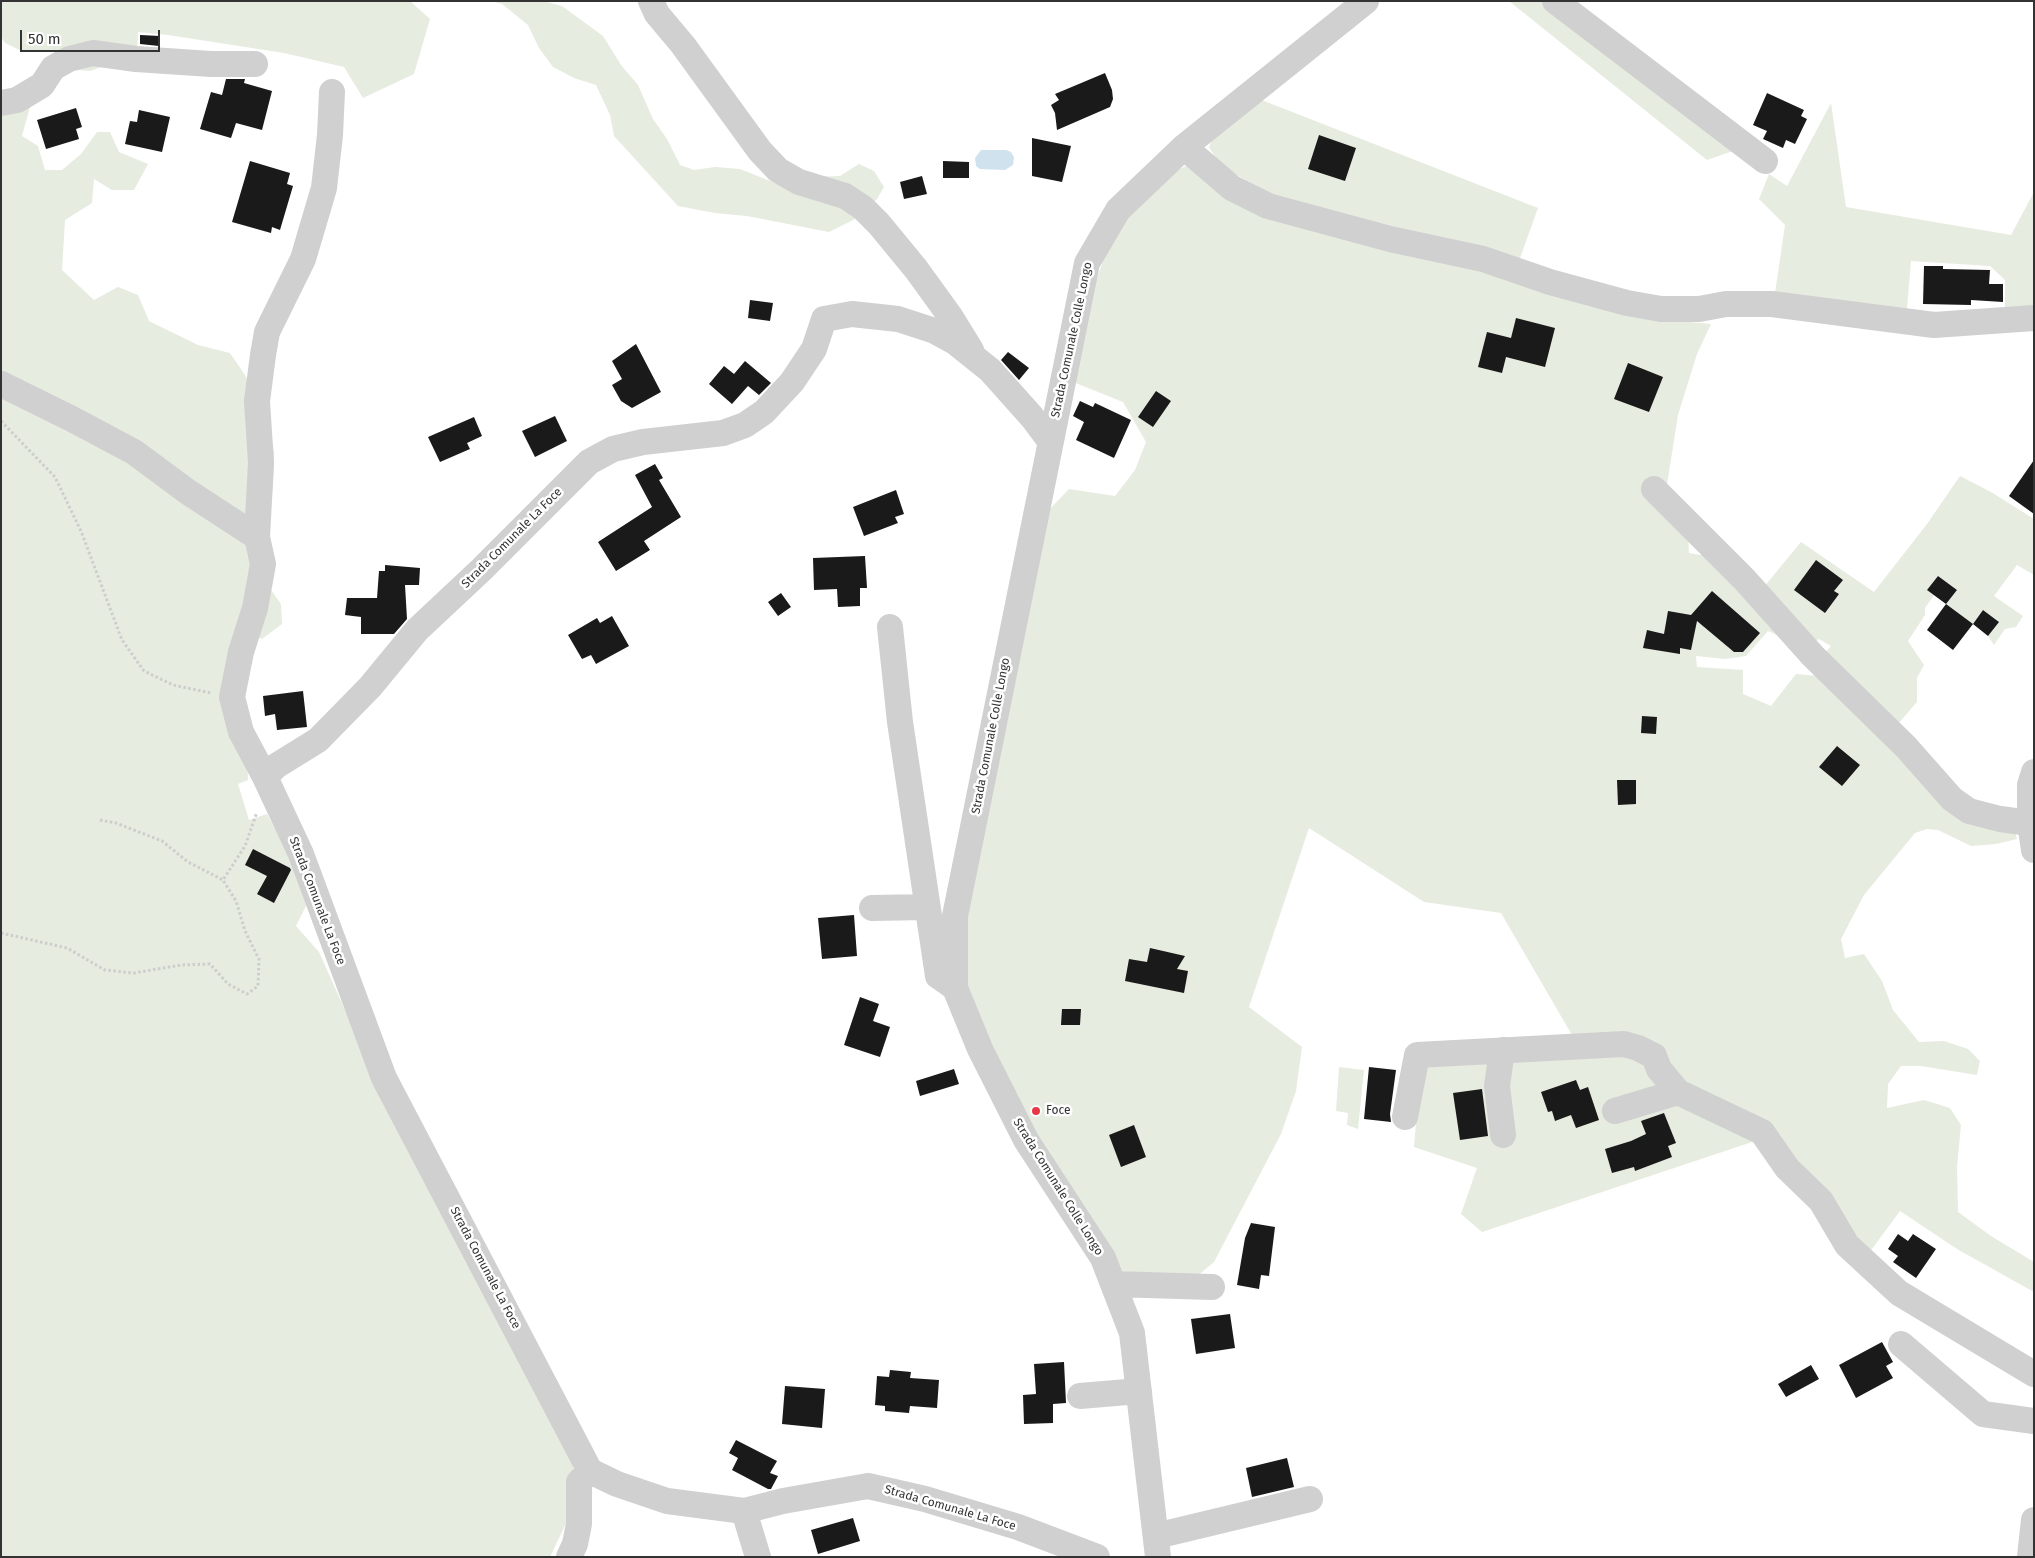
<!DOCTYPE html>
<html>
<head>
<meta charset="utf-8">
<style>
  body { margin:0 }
  #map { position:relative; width:2035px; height:1558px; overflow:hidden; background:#fff; font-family:"Fira Sans",sans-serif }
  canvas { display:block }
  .frame { position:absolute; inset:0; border:2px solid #333; pointer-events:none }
  .scale { position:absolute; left:20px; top:30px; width:140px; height:22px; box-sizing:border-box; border:2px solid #333; border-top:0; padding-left:6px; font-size:15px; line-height:18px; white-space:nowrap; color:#333; -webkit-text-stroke:4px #fff; paint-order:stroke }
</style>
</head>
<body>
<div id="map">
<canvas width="2035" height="1558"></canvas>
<div class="frame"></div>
<div class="scale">50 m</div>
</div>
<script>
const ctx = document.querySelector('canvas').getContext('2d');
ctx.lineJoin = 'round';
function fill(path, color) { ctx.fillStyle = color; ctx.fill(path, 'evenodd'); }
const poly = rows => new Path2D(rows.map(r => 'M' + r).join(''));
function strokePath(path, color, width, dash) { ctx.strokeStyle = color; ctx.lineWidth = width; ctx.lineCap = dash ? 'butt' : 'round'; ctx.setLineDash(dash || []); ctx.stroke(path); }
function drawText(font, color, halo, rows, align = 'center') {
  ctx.font = font + ' "Fira Sans",sans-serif'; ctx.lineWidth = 5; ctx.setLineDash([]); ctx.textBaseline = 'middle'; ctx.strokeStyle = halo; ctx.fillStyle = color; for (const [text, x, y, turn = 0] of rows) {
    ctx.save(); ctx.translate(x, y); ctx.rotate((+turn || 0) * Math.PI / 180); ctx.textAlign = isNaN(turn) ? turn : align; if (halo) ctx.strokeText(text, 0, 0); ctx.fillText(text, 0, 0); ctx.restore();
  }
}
fill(poly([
  [1,1,410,1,430,19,414,74,363,98,344,67,284,53,168,35,138,32,137,55,90,71,67,69,58,52,24,52,5,43,1,37],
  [491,1,543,1,562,6,603,36,621,65,638,85,653,119,667,139,680,165,694,170,715,167,740,169,780,185,810,177,840,176,859,164,874,171,884,187,877,199,857,218,829,232,747,216,715,213,678,206,614,136,610,115,596,85,574,78,553,67,539,48,528,25,502,4],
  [1509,1,1544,1,1736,150,1707,160],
  [1,98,30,107,22,136,38,146,45,170,62,170,81,154,97,132,110,132,119,152,148,164,134,190,112,190,94,179,92,203,65,220,62,270,94,300,118,287,138,295,149,321,198,345,230,353,245,375,253,392,268,419,274,452,273,488,267,512,251,544,271,590,281,604,282,624,262,639,243,629,248,780,238,784,249,820,267,814,289,855,309,900,296,926,319,952,376,1079,572,1452,575,1483,569,1517,550,1557,1,1557],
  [1259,99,1538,208,1519,261,1275,197,1220,165,1209,147,1213,138],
  [1831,103,1846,207,2011,235,2034,192,2034,312,2005,311,2005,280,1990,266,1911,261,1907,309,1775,293,1785,225,1759,199,1769,174,1787,186],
  [1186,166,1236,199,1655,319,1711,324,1697,354,1678,415,1666,491,1688,532,1689,553,1707,556,1777,635,1768,631,1746,656,1725,659,1696,656,1697,667,1743,670,1743,694,1771,706,1796,674,1818,676,1851,711,2014,828,2017,839,1996,844,1971,846,1938,830,1927,829,1915,833,1864,895,1841,939,1845,958,1864,954,1882,981,1893,1010,1919,1042,1944,1041,1968,1049,1980,1061,1977,1075,1921,1066,1901,1066,1888,1084,1887,1108,1924,1100,1950,1108,1961,1125,1957,1167,1958,1212,1991,1236,2034,1262,2034,1292,1957,1249,1900,1211,1869,1253,1824,1193,1689,1090,1665,1062,1576,1042,1501,913,1424,902,1309,828,1249,1007,1302,1047,1296,1091,1281,1134,1214,1262,1196,1277,1124,1276,1064,1184,1009,1084,968,992,962,920,1046,513,1069,489,1115,496,1135,470,1146,442,1123,402,1073,382,1095,283,1110,242,1133,205,1169,174],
  [1960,476,1991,492,2034,519,2034,575,2017,565,1994,596,2023,616,2016,627,2005,629,1994,645,1988,636,1998,621,1983,610,1973,624,1946,604,1957,590,1938,576,1928,590,1934,595,1925,608,1925,615,1908,641,1924,665,1917,678,1917,702,1898,724,1821,658,1831,646,1819,639,1812,643,1763,588,1801,542,1874,592,1927,524],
  [1634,1052,1758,1140,1482,1232,1461,1214,1477,1168,1414,1147,1421,1065,1510,1062],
  [1339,1067,1364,1070,1358,1129,1347,1125,1348,1113,1336,1111]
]), '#e6ecdf');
fill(poly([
  [981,150,1006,150,1011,152,1014,157,1013,165,1005,170,980,169,976,166,975,158]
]), '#cfe2ee');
fill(poly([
  [140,35,160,36,159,46,140,44],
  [1105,73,1112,90,1113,99,1110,107,1057,130,1055,113,1051,105,1059,100,1055,94],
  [226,79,245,79,244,83,272,91,262,130,236,123,231,138,200,129,211,92,222,95],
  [1767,93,1804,110,1801,116,1807,119,1795,144,1786,140,1783,148,1763,139,1767,131,1753,125],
  [76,108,82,127,76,129,79,139,46,149,37,120],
  [139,110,170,117,162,152,125,144,130,121,137,122],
  [1319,135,1356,148,1345,181,1308,169],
  [1032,138,1071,146,1062,182,1032,176],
  [250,161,290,173,287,184,293,186,280,230,272,227,271,233,232,222],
  [943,161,969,162,969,178,943,178],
  [922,176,927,194,904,199,900,182],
  [1924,266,1943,266,1943,269,1990,270,1989,284,2003,284,2003,302,1971,300,1971,305,1923,304],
  [750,300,773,303,770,321,748,318],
  [1516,318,1555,328,1545,367,1506,357,1502,373,1478,367,1487,332,1511,338],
  [636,344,661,392,632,408,621,401,612,385,622,379,612,361],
  [1008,352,1029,368,1019,380,1001,360],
  [745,361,771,383,759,395,748,386,732,404,709,384,724,366,734,374],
  [1628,363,1663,377,1649,412,1614,399],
  [1156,391,1171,401,1153,427,1138,417],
  [1080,401,1093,407,1095,403,1131,420,1114,458,1076,440,1084,422,1073,416],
  [555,416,567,441,535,457,522,431],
  [474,417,482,436,467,443,470,449,440,462,428,437],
  [2034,460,2034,514,2009,496],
  [655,464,663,478,659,480,681,517,644,541,650,550,616,571,598,542,652,507,635,475],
  [896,490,904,514,895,517,898,523,864,536,853,507],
  [865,556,867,588,860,588,860,606,838,607,837,589,814,590,813,558],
  [1816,560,1843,580,1834,591,1839,594,1825,613,1794,590],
  [385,565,420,568,419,585,405,585,407,619,394,634,361,634,361,617,345,615,347,598,377,598,379,571,385,571],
  [1938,576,1957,590,1946,604,1927,590],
  [1712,591,1760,633,1743,652,1734,652,1697,621,1691,650,1680,648,1680,654,1643,648,1647,630,1664,634,1668,611,1691,615],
  [781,593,791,607,778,616,768,602],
  [1946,604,1973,624,1983,610,1999,622,1988,636,1973,624,1953,650,1927,630],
  [612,616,629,646,596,664,591,655,582,659,568,635,597,618,600,623],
  [303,691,307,727,277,730,275,714,265,716,263,696],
  [1642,716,1657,717,1656,734,1641,733],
  [1837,746,1860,765,1842,786,1819,767],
  [1617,780,1636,780,1636,804,1618,805],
  [253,849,290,868,291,870,274,903,257,894,267,876,245,865],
  [854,915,857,956,822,959,818,918],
  [1150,948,1185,956,1177,969,1188,971,1184,993,1125,981,1129,959,1147,962],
  [860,997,879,1004,873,1021,890,1027,880,1057,844,1045],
  [1062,1009,1081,1009,1080,1025,1061,1025],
  [1369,1067,1396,1070,1390,1114,1391,1122,1364,1119],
  [954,1069,959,1084,920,1096,916,1081],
  [1576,1080,1580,1090,1588,1087,1599,1120,1576,1128,1571,1115,1555,1121,1552,1111,1548,1112,1541,1092],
  [1482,1089,1488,1136,1460,1140,1453,1093],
  [1664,1113,1676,1143,1668,1146,1672,1157,1635,1171,1634,1167,1612,1173,1605,1149,1631,1141,1646,1134,1641,1121],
  [1134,1125,1146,1157,1121,1167,1109,1135],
  [1251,1223,1275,1227,1269,1276,1261,1275,1259,1289,1237,1285,1245,1238],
  [1898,1234,1908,1241,1913,1234,1936,1249,1916,1278,1893,1262,1898,1256,1888,1249],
  [1230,1314,1235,1348,1196,1354,1191,1319],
  [1882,1342,1893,1362,1886,1366,1893,1378,1856,1398,1839,1365],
  [1064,1362,1066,1403,1053,1404,1053,1423,1024,1424,1023,1395,1036,1394,1034,1364],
  [1811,1365,1819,1379,1786,1397,1778,1384],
  [890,1370,911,1372,910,1378,939,1380,937,1408,910,1406,909,1413,885,1411,885,1406,875,1405,877,1376,889,1377],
  [785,1386,825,1389,822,1428,782,1424],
  [736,1440,777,1461,770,1473,778,1476,771,1489,768,1489,732,1470,738,1458,729,1453],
  [1287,1458,1294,1487,1252,1497,1246,1468],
  [853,1518,860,1541,818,1554,811,1530]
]), '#1a1a1a');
strokePath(poly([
  [1,421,55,477,81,531,122,640,144,671,173,685,211,693],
  [100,820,116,823,162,841,188,862,223,880,245,846,257,812],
  [1,933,67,948,105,970,134,973,181,965,210,964,228,984,247,994,258,986,259,959,245,931,236,901,223,880]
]), '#cdcdcd', 3, [2.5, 2.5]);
strokePath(poly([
  [651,1,657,14,683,45,760,151,778,170,799,182,845,196,863,208,879,224,916,269,950,316,971,350],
  [1555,1,1765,161],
  [1,103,17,100,42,85,53,68,69,59,93,53,136,59,211,64,255,64],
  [1184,147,1232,188,1268,206,1390,239,1483,259,1550,282,1627,303,1661,309,1699,309,1726,304,1772,304,1934,325,2034,318],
  [1,384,72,419,134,452,188,492,257,537,263,564,255,608,241,652,232,697,241,732,265,777],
  [1050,441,1032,417,990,370,955,342,935,331,898,319,852,314,824,319,814,349,792,382,764,412,745,425,723,433,643,442,613,449,589,462,481,570,417,630,370,687,318,740,276,766,265,777,301,854,384,1078,590,1471,617,1484,667,1501,744,1511,783,1501,868,1486,925,1499,1018,1527,1097,1557],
  [1654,489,1744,579,1813,656,1906,747,1952,799,1969,811,2000,819,2030,823],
  [257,537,261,463,257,401,263,355,267,332,303,259,324,188,330,135,332,92],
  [890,627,900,722,938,976,955,988],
  [2034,772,2030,785,2030,823,2034,850],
  [872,908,927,907],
  [1502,1050,1497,1086,1503,1135],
  [1615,1111,1678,1092],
  [1405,1117,1417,1055,1624,1044,1638,1048,1654,1056,1659,1069,1678,1092,1762,1132,1787,1168,1821,1201,1847,1245,1899,1293,2034,1374],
  [1113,1284,1212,1287],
  [1901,1344,1983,1414,2034,1421],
  [1080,1396,1139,1391],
  [744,1511,758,1557],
  [1156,1536,1310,1499],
  [569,1557,575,1544,579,1524,579,1482,590,1471],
  [1158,1557,1132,1333,1103,1258,1026,1140,980,1049,955,988,955,916,1087,263,1118,210,1184,147,1366,1],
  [2030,1557,2034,1520]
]), '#d0d0d0', 26);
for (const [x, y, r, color] of [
  [1036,1111,5,"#e63946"]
]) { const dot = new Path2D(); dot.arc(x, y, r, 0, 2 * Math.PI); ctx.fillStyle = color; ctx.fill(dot); strokePath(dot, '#fff', 2); }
drawText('12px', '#333', '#fff', [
  ["Strada Comunale Colle Longo",1072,340,-78],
  ["Strada Comunale La Foce",512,538,-45],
  ["Strada Comunale Colle Longo",991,736,-79],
  ["Strada Comunale La Foce",317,901,69],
  ["Strada Comunale Colle Longo",1058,1187,58],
  ["Strada Comunale La Foce",485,1268,62],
  ["Strada Comunale La Foce",950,1508,16]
]);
drawText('12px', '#333', '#fff', [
  ["Foce",1046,1111]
], 'left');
</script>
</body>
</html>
